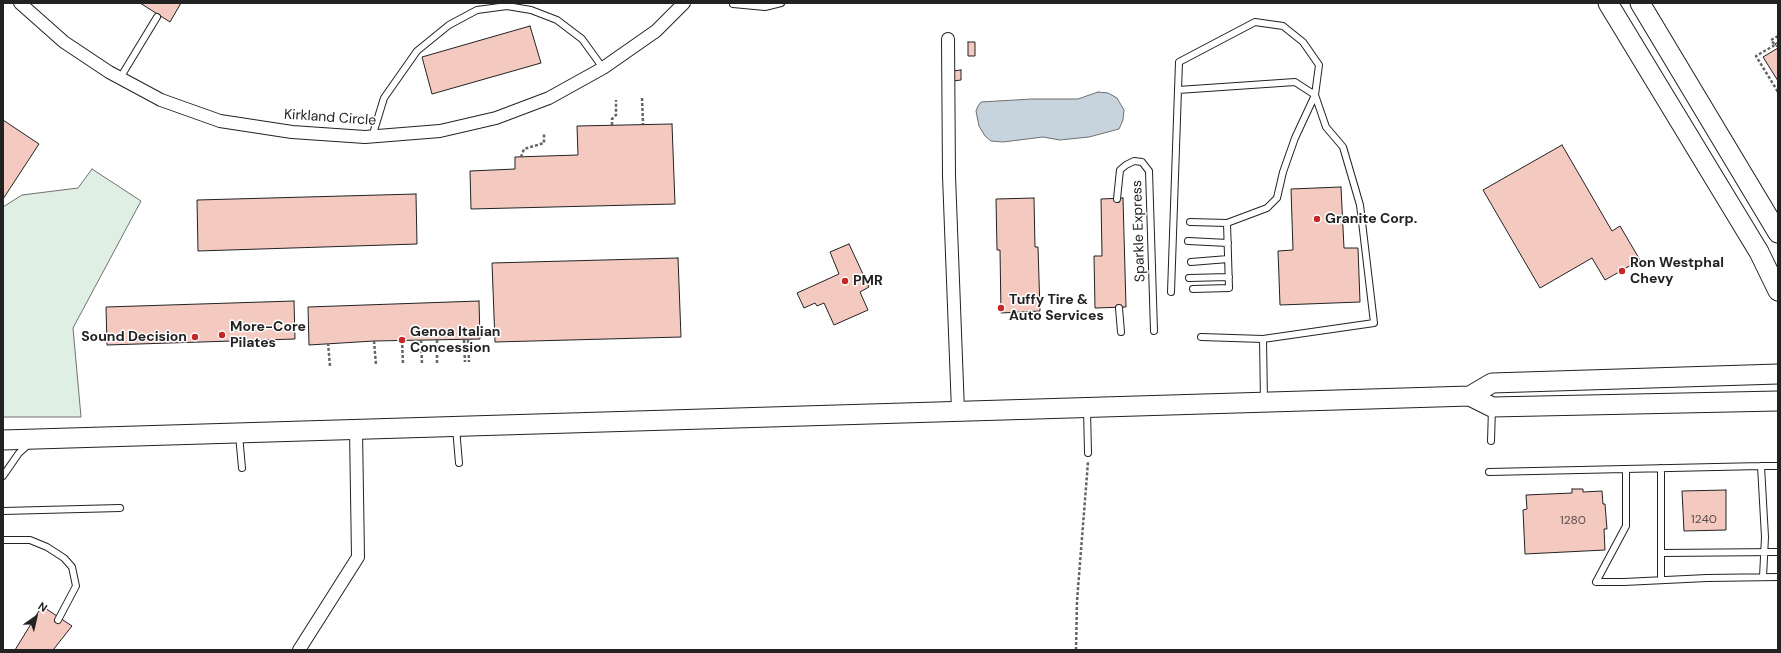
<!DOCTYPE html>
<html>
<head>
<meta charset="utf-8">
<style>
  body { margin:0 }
  #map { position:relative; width:1781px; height:653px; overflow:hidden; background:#fff; font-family:"DM Sans",sans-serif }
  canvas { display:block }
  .frame { position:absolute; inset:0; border:4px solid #222; pointer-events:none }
  .north { position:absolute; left:16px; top:597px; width:40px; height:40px; -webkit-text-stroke:3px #fff; paint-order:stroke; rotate:34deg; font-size:11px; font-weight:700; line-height:16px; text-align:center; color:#222 }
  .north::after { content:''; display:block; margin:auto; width:14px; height:18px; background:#222; clip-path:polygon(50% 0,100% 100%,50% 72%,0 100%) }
</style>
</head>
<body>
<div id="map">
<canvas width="1781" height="653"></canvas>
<div class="frame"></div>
<div class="north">N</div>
</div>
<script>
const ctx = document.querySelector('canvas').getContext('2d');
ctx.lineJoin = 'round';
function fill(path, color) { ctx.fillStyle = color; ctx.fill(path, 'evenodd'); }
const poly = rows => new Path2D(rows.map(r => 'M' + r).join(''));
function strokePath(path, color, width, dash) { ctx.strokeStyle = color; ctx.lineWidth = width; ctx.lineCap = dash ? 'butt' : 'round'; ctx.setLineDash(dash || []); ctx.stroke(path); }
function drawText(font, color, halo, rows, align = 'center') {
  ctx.font = font + ' "DM Sans",sans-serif'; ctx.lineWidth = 3; ctx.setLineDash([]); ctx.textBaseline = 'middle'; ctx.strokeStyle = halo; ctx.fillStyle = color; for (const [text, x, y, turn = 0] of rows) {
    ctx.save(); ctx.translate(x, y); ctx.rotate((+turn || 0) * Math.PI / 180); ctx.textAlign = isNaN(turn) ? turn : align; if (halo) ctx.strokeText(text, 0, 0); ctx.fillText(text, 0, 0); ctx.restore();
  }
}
const green = poly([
  [92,169,141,201,73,328,81,417,3,417,3,207,22,195,78,188,92,169]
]);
fill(green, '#e0efe3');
strokePath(green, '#6f6f6f', 1);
const water = poly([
  [1098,92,1108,93,1117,98,1124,110,1123,120,1119,129,1089,137,1060,140,1043,137,1003,142,991,141,985,136,979,126,976,111,978,106,981,102,1032,99,1078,99,1098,92]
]);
fill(water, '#c7d3dd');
strokePath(water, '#6f6f6f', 1);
const building = poly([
  [140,3,181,3,170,22,140,3],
  [530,26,541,63,432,94,422,57,530,26],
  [968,42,975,42,975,56,968,56,968,42],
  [1778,42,1778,81,1763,57,1778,48,1775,44,1778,42],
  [961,70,961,80,953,81,953,71,961,70],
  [3,120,39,144,3,199,3,120],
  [672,124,675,204,471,209,470,171,515,169,515,157,578,155,577,126,672,124],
  [1562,145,1612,231,1620,226,1640,260,1605,280,1592,258,1540,288,1483,190,1562,145],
  [1341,187,1344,248,1358,248,1360,302,1280,305,1278,251,1293,250,1291,189,1341,187],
  [416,194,417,244,198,251,197,200,416,194],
  [1034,198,1035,247,1038,247,1040,311,1001,313,1000,250,997,250,996,199,1034,198],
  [1123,198,1126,307,1095,308,1094,256,1102,256,1101,199,1123,198],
  [849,244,869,287,860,292,868,310,834,325,824,303,817,306,815,303,804,308,797,293,839,274,830,252,849,244],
  [678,258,681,337,495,342,492,263,678,258],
  [294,301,295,339,107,345,106,307,294,301],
  [479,301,480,339,374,341,309,345,308,307,479,301],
  [1572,489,1583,489,1583,492,1602,491,1603,504,1605,504,1607,529,1604,529,1605,550,1525,554,1523,510,1527,509,1526,495,1572,493,1572,489],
  [1726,490,1726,530,1684,531,1682,491,1726,490],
  [42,606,72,626,53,650,15,650,42,606]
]);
fill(building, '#f3c9c0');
strokePath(building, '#222', 1);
const lane = poly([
  [733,4,765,7,781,3],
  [120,78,157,17],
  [372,137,384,98,417,51,449,25,477,10,507,6,531,10,557,20,582,39,603,68],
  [1117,199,1120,170,1126,165,1134,161,1142,162,1149,171,1154,331],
  [1190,222,1227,223,1267,208,1277,198,1283,172,1295,138,1315,95,1319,65,1303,42,1283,26,1255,22,1179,62,1178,90,1295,82,1315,95,1326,127,1343,147,1360,205,1374,323,1263,339],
  [1188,241,1228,243],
  [1191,262,1228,259],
  [1189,278,1229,277],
  [1193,289,1229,288,1227,223],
  [1171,292,1178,90],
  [1119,308,1121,332],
  [1201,337,1263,339,1264,401],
  [1087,409,1088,453],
  [456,428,459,463],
  [239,435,242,468],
  [1491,441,1492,408],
  [1626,469,1626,526,1596,582,1624,582,1707,578,1778,577],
  [1489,472,1761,466],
  [3,476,19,453,30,443],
  [3,511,120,508],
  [3,540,30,540,47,547,64,558,72,567,76,586,58,620],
  [1662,553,1778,552],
  [1763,577,1765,537,1761,466,1778,466],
  [1661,580,1661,468]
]);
const street = poly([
  [20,3,64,42,109,72,161,100,220,121,292,132,365,137,440,131,496,118,549,98,603,68,656,31,684,3],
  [948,39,949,176,958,411],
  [299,650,358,557,356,430]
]);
const primary = poly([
  [1608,3,1759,252,1778,291],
  [1640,3,1778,233],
  [1470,396,1492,383,1778,374],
  [3,440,1470,396,1492,407,1778,401]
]);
strokePath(lane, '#222', 8);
strokePath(street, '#222', 14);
strokePath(primary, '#222', 21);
strokePath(poly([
  [1778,36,1771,40,1775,45,1756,56,1778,92],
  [642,98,643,124],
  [612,125,612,119,616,115,616,100],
  [521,157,524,149,544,143,544,134],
  [402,340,403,364],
  [421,340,422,364],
  [437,340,437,363],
  [464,340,465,362],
  [468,340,469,362],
  [374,341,376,365],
  [328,343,330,366],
  [1076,650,1077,601,1088,462]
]), '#646464', 2.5, [3, 2]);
strokePath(lane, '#fff', 6);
strokePath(street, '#fff', 12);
strokePath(primary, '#fff', 19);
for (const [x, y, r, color] of [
  [1317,219,4,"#c62828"],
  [1622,271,4,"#c62828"],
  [845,281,4,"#c62828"],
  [1001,308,4,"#c62828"],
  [222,335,4,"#c62828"],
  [195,337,4,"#c62828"],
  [402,340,4,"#c62828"]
]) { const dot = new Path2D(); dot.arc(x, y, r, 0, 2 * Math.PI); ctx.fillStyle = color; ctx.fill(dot); strokePath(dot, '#fff', 1.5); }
drawText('12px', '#564c4a', null, [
  ["1240",1704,520],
  ["1280",1573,521]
]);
drawText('14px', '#222', '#fff', [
  ["Kirkland Circle",330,118,4],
  ["Sparkle Express",1139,231,-92]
]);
drawText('bold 14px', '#222', '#fff', [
  ["Granite Corp.",1325,219],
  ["Ron Westphal",1630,263],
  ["Chevy",1630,279],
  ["PMR",853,281],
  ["Tuffy Tire &",1009,300],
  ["Auto Services",1009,316],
  ["More-Core",230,327],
  ["Pilates",230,343],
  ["Genoa Italian",410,332],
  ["Concession",410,348],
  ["Sound Decision",187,337,"right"]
], 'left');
</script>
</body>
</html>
